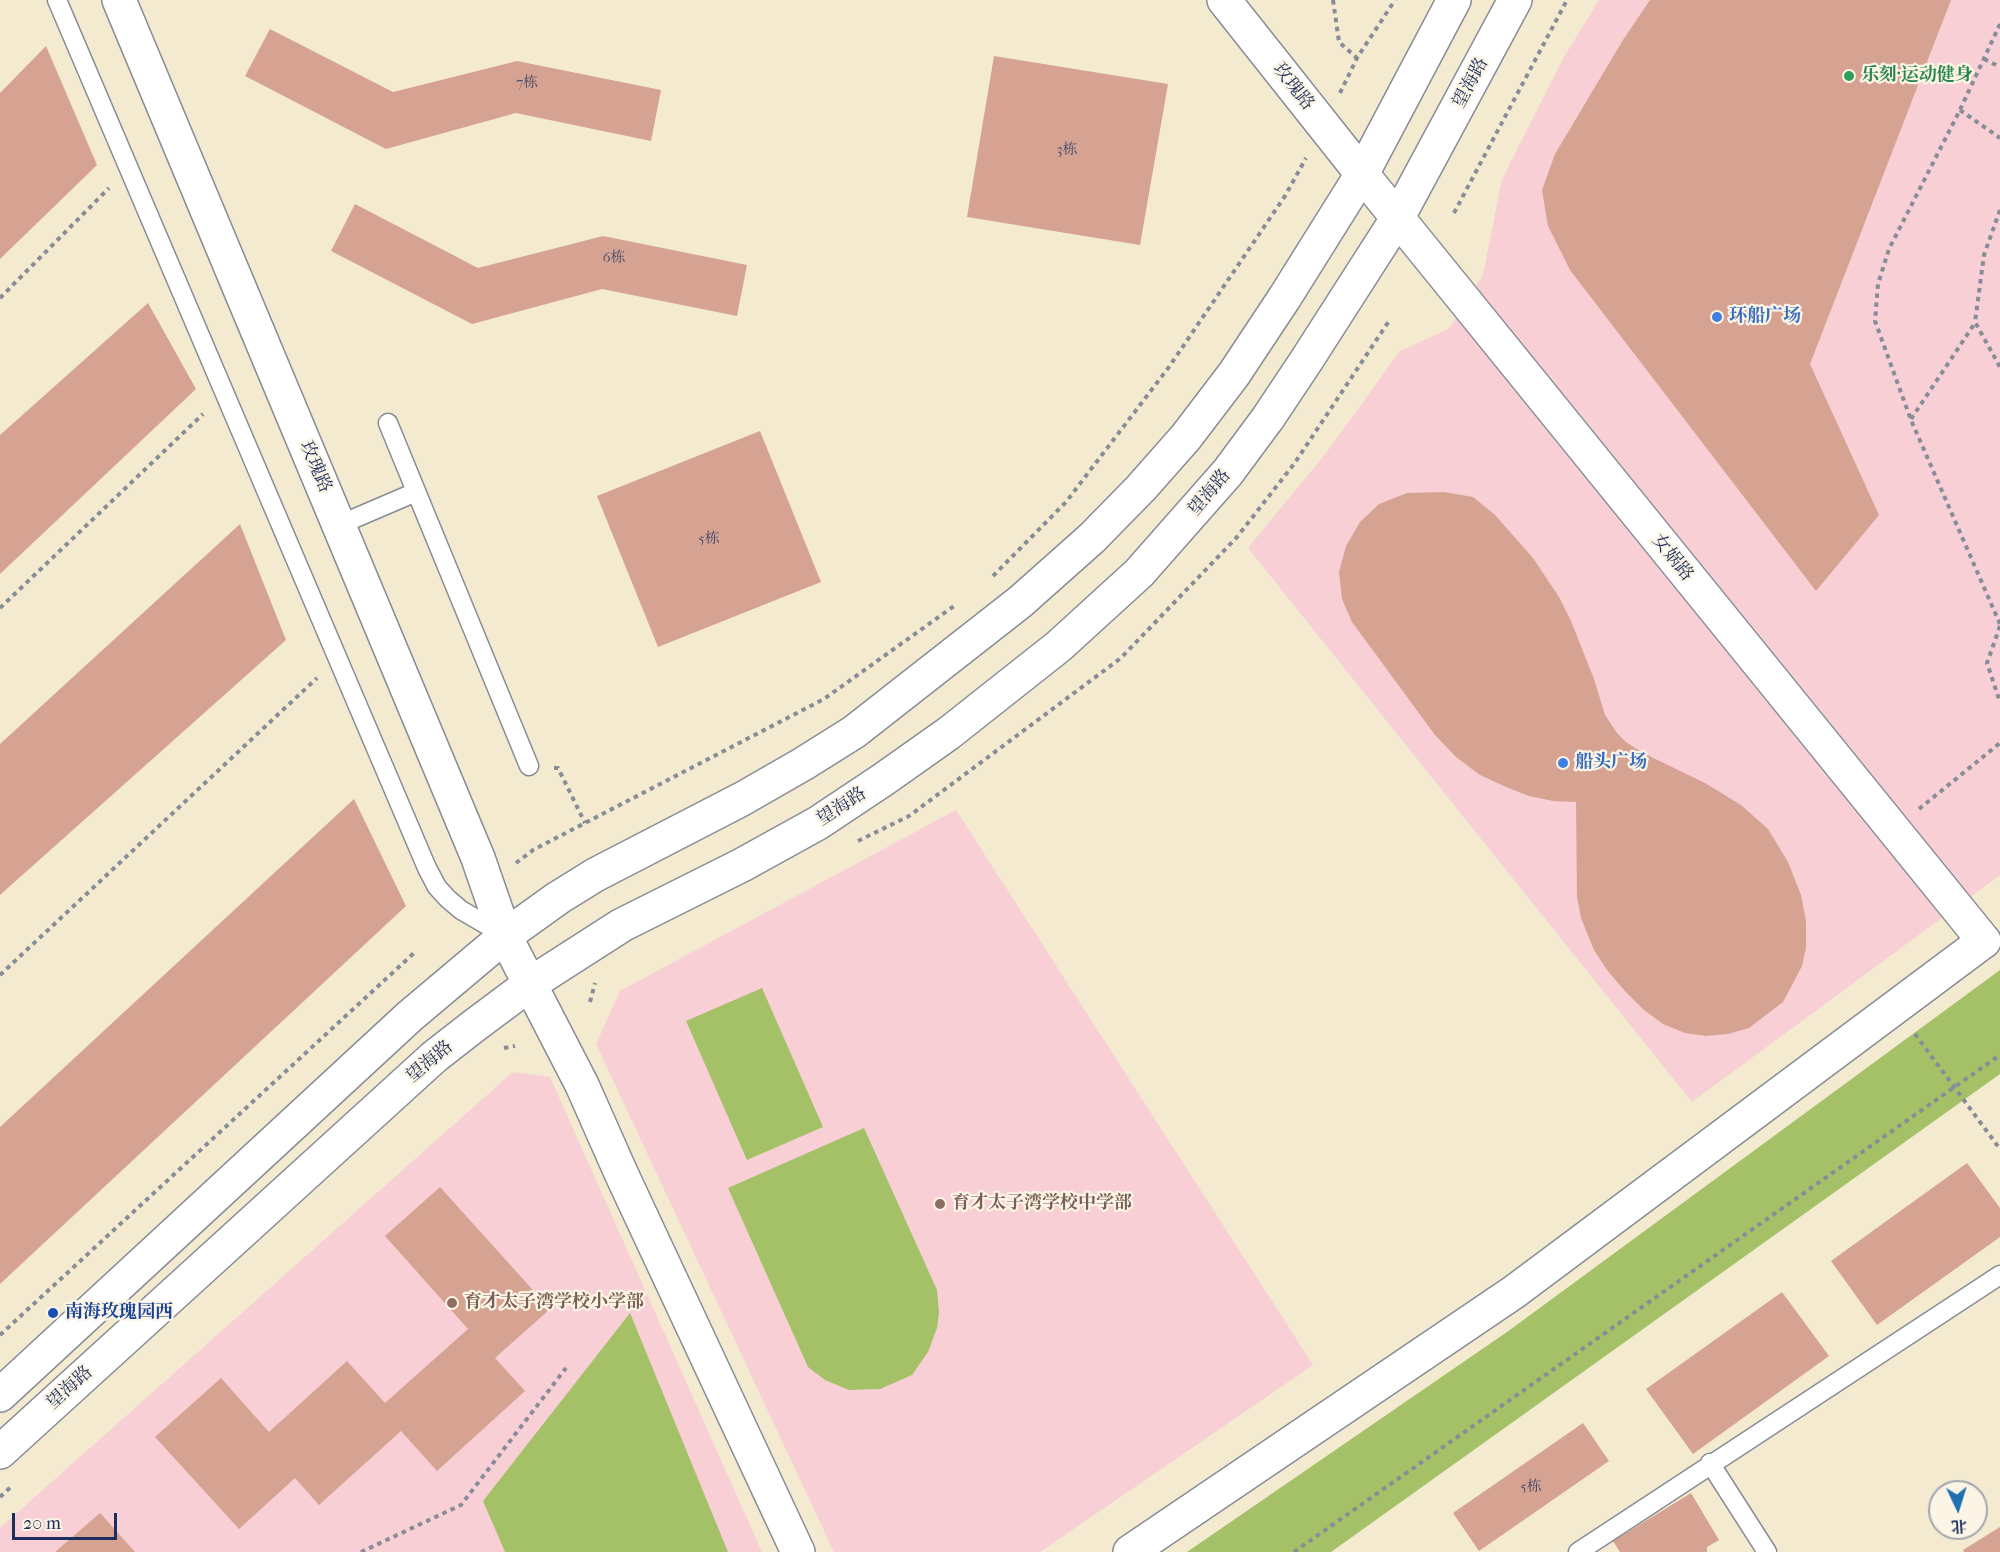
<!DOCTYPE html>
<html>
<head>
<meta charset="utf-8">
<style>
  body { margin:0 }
  #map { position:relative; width:2000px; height:1552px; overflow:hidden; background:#f3ead0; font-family:"IM FELL French Canon","Noto Serif SC",serif }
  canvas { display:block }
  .north { position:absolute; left:1928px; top:1480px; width:60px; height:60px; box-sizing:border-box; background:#fcf5e5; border:2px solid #a2a6af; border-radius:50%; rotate:176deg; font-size:16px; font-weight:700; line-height:24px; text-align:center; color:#1b2f5e }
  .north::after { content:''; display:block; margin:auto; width:21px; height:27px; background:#1f6fb2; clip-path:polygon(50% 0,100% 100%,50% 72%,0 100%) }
  .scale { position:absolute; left:12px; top:1513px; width:105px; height:27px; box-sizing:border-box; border:3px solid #1b2f5e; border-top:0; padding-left:8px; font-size:18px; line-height:21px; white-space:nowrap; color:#1b2f5e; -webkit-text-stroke:4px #fcf5e5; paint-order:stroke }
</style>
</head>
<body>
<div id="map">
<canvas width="2000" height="1552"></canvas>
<div class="north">北</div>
<div class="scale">20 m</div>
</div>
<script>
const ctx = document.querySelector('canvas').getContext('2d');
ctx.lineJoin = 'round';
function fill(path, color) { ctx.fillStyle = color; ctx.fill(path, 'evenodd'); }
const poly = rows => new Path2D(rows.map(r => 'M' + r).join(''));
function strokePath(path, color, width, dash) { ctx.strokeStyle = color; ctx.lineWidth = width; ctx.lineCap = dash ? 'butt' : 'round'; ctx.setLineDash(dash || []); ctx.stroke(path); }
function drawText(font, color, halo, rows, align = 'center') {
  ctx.font = font + ' "IM FELL French Canon","Noto Serif SC",serif'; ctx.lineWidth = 4.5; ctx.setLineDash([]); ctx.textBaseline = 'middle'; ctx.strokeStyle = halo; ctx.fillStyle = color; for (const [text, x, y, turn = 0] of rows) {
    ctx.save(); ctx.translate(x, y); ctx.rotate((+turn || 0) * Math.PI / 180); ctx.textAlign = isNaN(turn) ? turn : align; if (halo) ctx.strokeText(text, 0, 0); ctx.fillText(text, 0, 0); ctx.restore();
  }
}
fill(poly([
  [1599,0,2000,0,2000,875,1692,1102,1248,548,1326,453,1400,351,1449,329,1483,275,1502,179,1564,57],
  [956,810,1313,1365,1040,1552,834,1552,596,1044,620,991],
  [513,1072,550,1077,762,1552,0,1552,0,1528]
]), '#f7cfd4');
fill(poly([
  [2000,970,2000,1074,1331,1552,1187,1552,1507,1332],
  [762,988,823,1127,747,1160,686,1021],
  [864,1128,937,1290,939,1312,937,1328,928,1352,912,1375,880,1389,849,1390,825,1380,808,1367,728,1188],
  [630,1313,728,1552,505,1552,483,1501]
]), '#a5c168');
fill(poly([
  [1650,0,1951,0,1810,364,1879,515,1816,591,1570,270,1548,226,1542,190,1555,154,1623,40],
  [270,29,393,92,517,61,661,90,651,141,516,113,386,149,245,76],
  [46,46,97,165,0,259,0,93],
  [994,56,1168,84,1140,245,967,217],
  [355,204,478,268,603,236,747,265,737,316,602,289,472,324,331,251],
  [148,303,196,389,0,574,0,435],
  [760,431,821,582,658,647,597,496],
  [1444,492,1473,497,1495,515,1533,558,1559,597,1571,621,1594,679,1605,715,1617,733,1626,742,1643,753,1705,783,1741,805,1768,829,1788,862,1801,895,1806,921,1806,948,1802,966,1783,1002,1749,1028,1728,1034,1706,1036,1685,1033,1663,1024,1644,1010,1624,990,1607,970,1594,950,1581,918,1577,897,1576,802,1553,801,1529,796,1506,787,1480,775,1456,757,1435,735,1352,622,1342,599,1339,572,1346,546,1360,522,1379,504,1407,493],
  [240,524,286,640,0,895,0,744],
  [354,799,406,906,0,1284,0,1127],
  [1967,1163,2000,1208,2000,1237,1877,1325,1831,1261],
  [440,1187,550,1309,495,1358,525,1391,437,1471,401,1431,319,1505,295,1478,239,1529,155,1437,221,1378,269,1432,347,1361,385,1403,468,1329,385,1236],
  [1782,1292,1829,1356,1693,1454,1646,1389],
  [1583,1423,1609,1461,1479,1551,1453,1513],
  [1691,1493,1719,1540,1707,1547,1707,1552,1620,1552,1613,1541],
  [100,1513,135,1552,55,1552],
  [2000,1527,2000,1552,1964,1552,1963,1550]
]), '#d6a393');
const service = poly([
  [57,0,427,868,437,887,448,899,461,910,504,935],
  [388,423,529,766],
  [339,525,416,492],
  [1710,1463,1767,1552],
  [1578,1552,2000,1275]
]);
const minor = poly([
  [119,0,478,858,505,936,582,1085,621,1173,798,1552],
  [1224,0,1362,174],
  [1130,1552,1514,1292,1984,941]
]);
const tertiary = poly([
  [1362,174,1984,941]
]);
const primary = poly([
  [0,1395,410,1016,505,936,558,898,595,875,742,799,803,764,854,732,1020,602,1092,538,1141,488,1186,437,1234,374,1285,297,1362,174,1454,0],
  [0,1452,434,1057,475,1025,530,984,622,925,742,865,818,823,884,779,949,733,1059,646,1139,573,1228,472,1268,418,1306,361,1397,219,1515,0]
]);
strokePath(service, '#878c97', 21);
strokePath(minor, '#878c97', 36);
strokePath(tertiary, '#878c97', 36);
strokePath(primary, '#878c97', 36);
strokePath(poly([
  [1333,0,1339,42,1357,58],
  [2000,24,1960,110,1889,249,1878,284,1875,321,1911,420,2000,624],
  [1984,59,2000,67],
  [1340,93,1357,58,1395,0],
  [1960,110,2000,138],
  [2000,210,1984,255,1975,322,2000,367],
  [1454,213,1567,0],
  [0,298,109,188],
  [1911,419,1975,323],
  [993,576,1066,502,1169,367,1285,196,1306,158],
  [0,608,203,414],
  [2000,626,1987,663,2000,702],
  [554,768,558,768,585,823],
  [1919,809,2000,743],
  [858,841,909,816,1121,658,1237,537,1294,464,1389,321],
  [516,863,533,850,824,699,954,606],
  [0,975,317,678],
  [590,1002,595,983],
  [1915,1034,2000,1149],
  [504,1048,515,1046],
  [0,1335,414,953],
  [0,1497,13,1485],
  [361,1552,461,1505,566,1368],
  [1294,1552,2000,1055]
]), '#878c97', 4, [4.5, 4.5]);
strokePath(service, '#fff', 18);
strokePath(minor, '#fff', 33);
strokePath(tertiary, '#fff', 33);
strokePath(primary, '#fff', 33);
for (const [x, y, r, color] of [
  [1849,76,6,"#2e9e5b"],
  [1717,317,6,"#3f7fe0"],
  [1563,763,6,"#3f7fe0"],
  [940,1204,6,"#8d6e63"],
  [452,1303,6,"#8d6e63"],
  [53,1313,6,"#1a4fb4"]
]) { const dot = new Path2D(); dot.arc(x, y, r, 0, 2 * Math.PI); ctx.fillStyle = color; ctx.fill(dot); strokePath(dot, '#fcf5e5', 2); }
drawText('15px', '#4a4c6b', null, [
  ["7栋",527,83],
  ["3栋",1067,150],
  ["6栋",614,258],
  ["5栋",709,539],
  ["5栋",1531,1487]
]);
drawText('bold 18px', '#27864d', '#fcf5e5', [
  ["乐刻·运动健身",1861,76]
], 'left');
drawText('18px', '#1b2f5e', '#fcf5e5', [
  ["望海路",1471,83,-62],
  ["玫瑰路",1293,87,52],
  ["玫瑰路",315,467,67],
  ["望海路",1210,493,-50],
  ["女娲路",1672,558,51],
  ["望海路",842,807,-33],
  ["望海路",430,1062,-40],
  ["望海路",70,1388,-42]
]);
drawText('bold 18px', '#366cbe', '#fcf5e5', [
  ["环船广场",1729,317],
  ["船头广场",1575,763]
], 'left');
drawText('bold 18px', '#785e54', '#fcf5e5', [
  ["育才太子湾学校中学部",952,1204],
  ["育才太子湾学校小学部",464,1303]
], 'left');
drawText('bold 18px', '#164399', '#fcf5e5', [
  ["南海玫瑰园西",65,1313]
], 'left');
</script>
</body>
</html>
